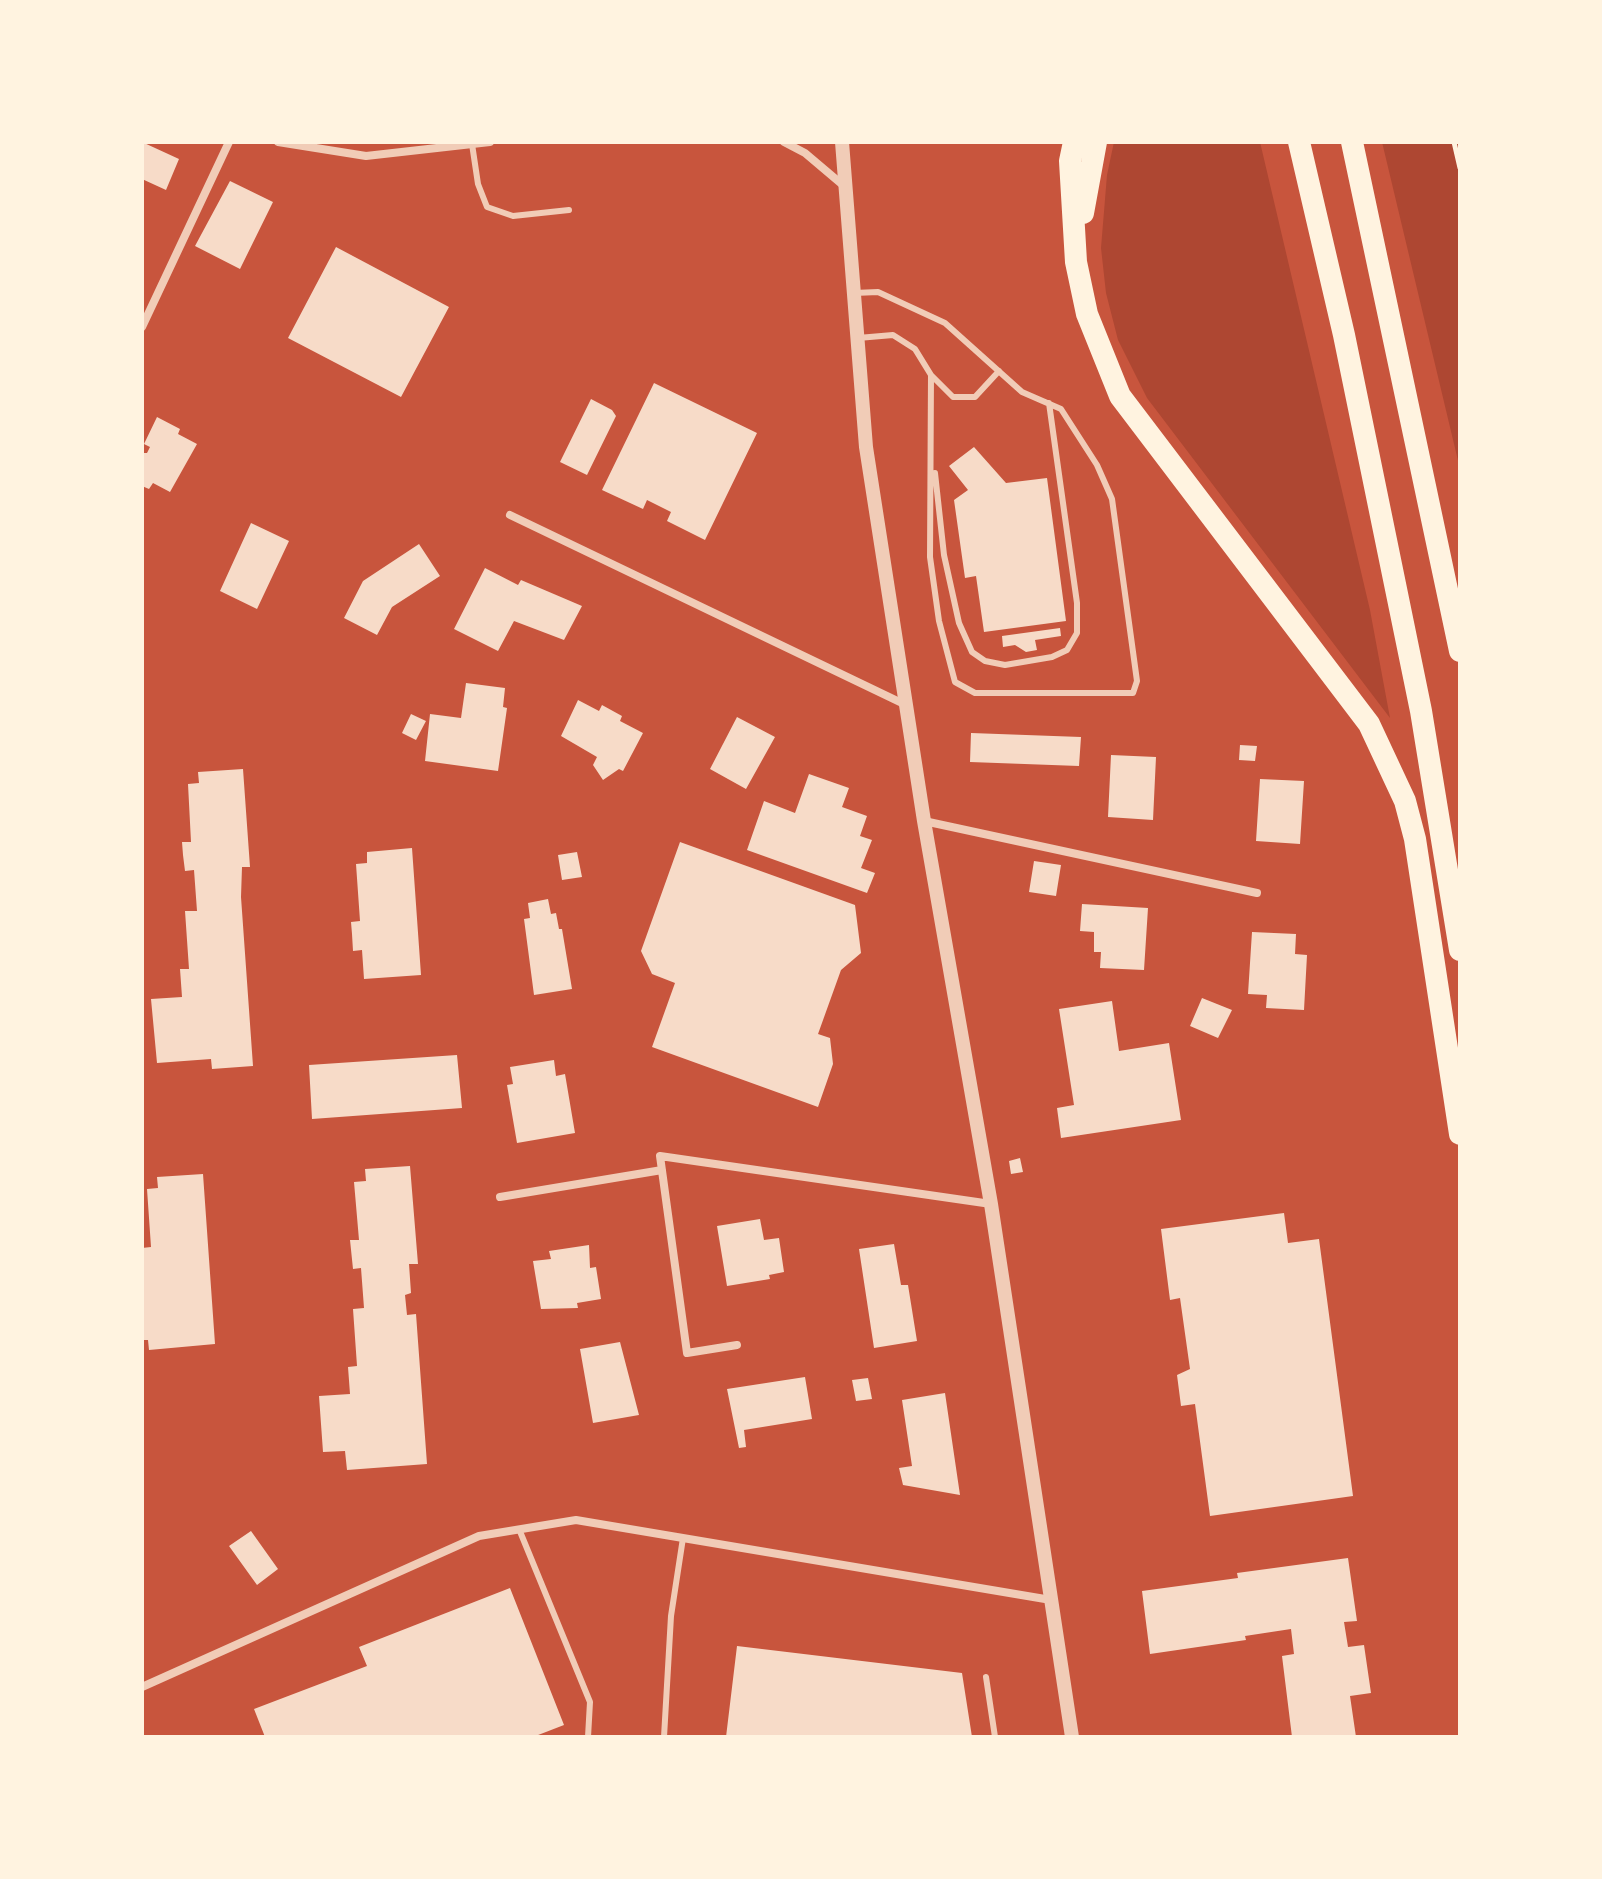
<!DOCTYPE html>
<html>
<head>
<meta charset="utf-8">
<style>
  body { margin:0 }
  #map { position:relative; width:1602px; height:1879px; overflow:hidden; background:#c8553d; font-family:Inter,sans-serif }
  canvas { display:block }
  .frame { position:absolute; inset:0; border:144px solid #fff3e0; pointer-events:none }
</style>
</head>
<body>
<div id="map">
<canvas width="1602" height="1879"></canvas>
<div class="frame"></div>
</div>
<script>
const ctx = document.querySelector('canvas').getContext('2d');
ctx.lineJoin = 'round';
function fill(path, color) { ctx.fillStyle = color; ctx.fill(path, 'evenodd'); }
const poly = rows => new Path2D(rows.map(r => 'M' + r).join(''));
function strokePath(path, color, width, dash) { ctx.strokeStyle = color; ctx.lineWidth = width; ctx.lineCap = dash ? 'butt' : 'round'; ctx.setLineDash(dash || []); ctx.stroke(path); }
fill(poly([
  [1114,142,1260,142,1370,610,1390,718,1147,398,1118,340,1106,293,1101,248,1107,175],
  [1382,142,1460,142,1460,469]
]), '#ae4732');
fill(poly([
  [142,142,179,159,166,190,142,179],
  [230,181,273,202,240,269,195,246],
  [336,247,449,307,401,397,288,338],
  [654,383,757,433,705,540,667,521,671,512,647,500,643,509,602,490],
  [591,399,612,410,616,416,587,475,560,462],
  [157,417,180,429,178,434,197,444,170,492,153,483,149,489,142,486,142,453,147,453,150,447,144,444],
  [974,447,1006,483,1047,478,1066,621,984,632,976,576,965,578,954,500,968,490,949,466],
  [251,523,289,541,257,609,220,591],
  [419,544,440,576,392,607,377,635,344,618,363,581],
  [485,568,518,585,521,580,582,606,564,640,514,621,498,651,454,629],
  [1060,628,1061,636,1035,640,1037,650,1026,652,1015,645,1003,647,1002,636],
  [466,683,505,688,503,707,507,708,498,771,425,761,430,714,461,718],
  [578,700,599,711,602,705,622,716,620,721,643,733,623,771,619,769,603,780,593,765,597,757,561,736],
  [411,714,426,721,416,740,402,733],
  [737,717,775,737,746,789,710,769],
  [971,733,1081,737,1079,766,970,762],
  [1240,745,1257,746,1255,761,1239,760],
  [1111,755,1156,757,1153,820,1108,817],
  [243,769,250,867,242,867,241,897,253,1066,212,1069,211,1059,157,1063,151,999,182,997,180,969,189,969,185,911,197,911,194,870,185,871,183,855,182,842,191,842,188,784,199,783,198,772],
  [809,774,849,788,842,807,867,816,860,836,872,840,861,868,875,873,867,893,747,850,764,801,795,813],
  [1260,779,1304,781,1300,844,1256,841],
  [680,842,855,905,861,953,841,970,818,1034,830,1038,833,1064,818,1107,652,1047,675,983,652,974,641,951],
  [412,848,421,975,364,979,362,950,353,951,352,934,351,922,360,921,356,864,367,863,367,852],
  [577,852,582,877,562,880,558,855],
  [1034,861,1061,865,1056,896,1029,892],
  [548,899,551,914,556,913,559,929,562,929,572,989,534,995,524,919,530,918,528,903],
  [1082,904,1148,908,1144,970,1100,968,1101,952,1094,952,1094,932,1080,931],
  [1252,932,1296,934,1295,954,1307,955,1304,1010,1266,1008,1267,995,1248,994],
  [1202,998,1232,1010,1218,1038,1190,1026],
  [1112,1001,1119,1051,1169,1043,1181,1120,1061,1138,1057,1108,1074,1105,1059,1009],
  [457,1055,462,1108,312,1119,309,1065],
  [554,1060,556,1076,565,1074,575,1133,517,1143,507,1085,513,1084,510,1067],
  [1020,1158,1023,1172,1011,1174,1009,1161],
  [410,1166,418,1264,409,1264,411,1293,405,1295,407,1315,416,1314,427,1464,347,1470,345,1451,323,1452,319,1396,350,1394,348,1367,357,1366,353,1309,364,1308,361,1268,353,1269,350,1240,359,1240,354,1182,366,1181,365,1169],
  [203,1174,215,1344,149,1350,148,1340,142,1340,142,1248,151,1247,147,1189,158,1188,157,1177],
  [1284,1213,1288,1243,1319,1239,1353,1496,1210,1516,1195,1404,1181,1406,1177,1375,1190,1369,1180,1298,1170,1300,1161,1229],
  [760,1219,764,1240,779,1238,784,1272,769,1275,770,1279,727,1286,717,1226],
  [894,1244,901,1285,908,1285,917,1341,874,1348,859,1249],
  [589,1245,590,1268,596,1267,601,1299,577,1303,578,1308,541,1309,533,1261,551,1259,549,1251],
  [620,1342,639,1415,593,1423,580,1349],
  [805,1377,812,1419,744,1430,746,1447,739,1448,727,1389],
  [868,1378,872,1399,856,1401,852,1380],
  [945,1393,960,1495,903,1485,899,1468,912,1466,902,1400],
  [251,1531,278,1569,257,1585,229,1546],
  [1348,1558,1357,1621,1344,1622,1348,1647,1364,1645,1371,1693,1350,1696,1356,1737,1292,1737,1282,1656,1294,1654,1291,1629,1245,1636,1246,1640,1150,1654,1142,1591,1238,1578,1237,1573],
  [510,1588,564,1725,533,1737,265,1737,254,1709,367,1666,359,1647],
  [737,1646,962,1673,972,1737,726,1737]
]), '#f7dbc8');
strokePath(poly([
  [1454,142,1460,168]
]), '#fff3e0', 5);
strokePath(poly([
  [472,144,478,184,487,207,513,216,569,210],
  [854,293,878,292,945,323,1022,392,1061,409,1097,465,1112,499,1137,681,1133,693,975,693,955,682,939,621,930,557,931,375,915,349,893,335,858,338],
  [931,375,953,397,975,397,999,371],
  [935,473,944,555,959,623,972,652,985,661,1005,665,1052,657,1067,650,1077,633,1077,603,1049,403],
  [519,1529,590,1702,588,1737],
  [986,1677,995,1737],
  [664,1737,671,1616,683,1538]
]), '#f1ccb7', 6);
strokePath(poly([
  [278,142,366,156,490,142],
  [784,142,805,153,844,186],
  [142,327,229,142],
  [510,515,906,705],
  [924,821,1257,893],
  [500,1197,662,1170],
  [737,1345,687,1353,660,1156,991,1204],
  [142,1687,479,1536,576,1520,1051,1600]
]), '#f1ccb7', 8);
strokePath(poly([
  [842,142,866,447,924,821,991,1204,1072,1737]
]), '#f1ccb7', 14);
strokePath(poly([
  [1074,142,1070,161,1076,262,1087,314,1120,396,1369,724,1405,801,1415,839,1460,1134],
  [1299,142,1344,335,1421,711,1460,950],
  [1352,142,1460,651],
  [1083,213,1096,142]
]), '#fff3e0', 22);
</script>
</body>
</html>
